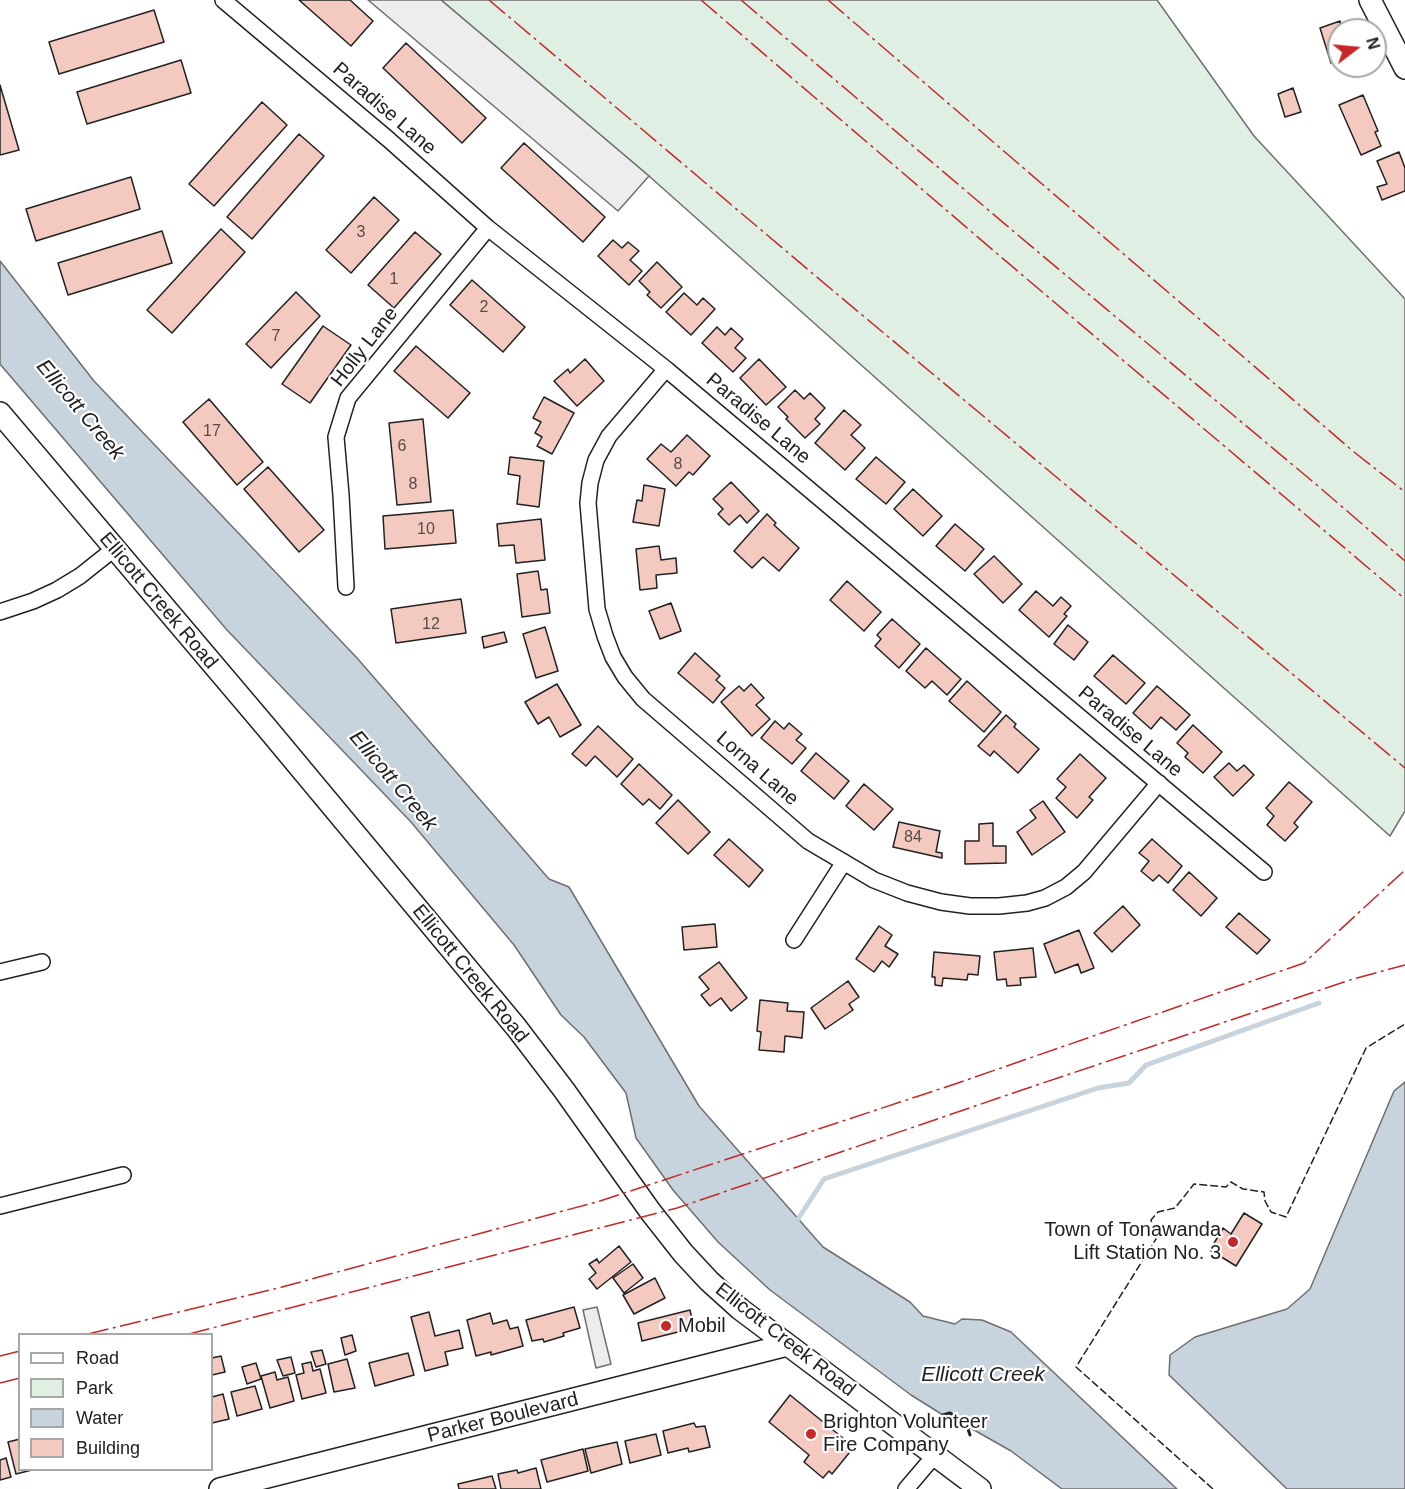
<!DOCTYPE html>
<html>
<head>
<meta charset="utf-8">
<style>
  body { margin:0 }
  #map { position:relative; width:1405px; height:1489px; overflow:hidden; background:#fff; font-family:Helvetica,sans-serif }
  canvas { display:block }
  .legend { position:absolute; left:18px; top:1333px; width:195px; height:138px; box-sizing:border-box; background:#fff; border:2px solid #a7a7a7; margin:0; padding:8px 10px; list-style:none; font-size:18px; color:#222 }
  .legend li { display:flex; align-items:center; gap:12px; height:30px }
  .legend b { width:30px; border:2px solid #a7a7a7 }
  .north { position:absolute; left:1327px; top:18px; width:60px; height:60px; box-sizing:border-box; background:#fff; border:2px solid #a7a7a7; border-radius:50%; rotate:74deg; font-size:16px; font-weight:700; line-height:24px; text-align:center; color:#222 }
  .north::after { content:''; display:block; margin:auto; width:21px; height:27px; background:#c62828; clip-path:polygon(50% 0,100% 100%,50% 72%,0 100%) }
</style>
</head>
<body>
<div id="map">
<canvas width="1405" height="1489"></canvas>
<ul class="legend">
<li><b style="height:8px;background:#fff"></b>Road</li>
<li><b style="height:16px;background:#e0efe3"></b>Park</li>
<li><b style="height:16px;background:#c7d3dd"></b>Water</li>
<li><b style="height:16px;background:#f3c9c0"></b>Building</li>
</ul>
<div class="north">N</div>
</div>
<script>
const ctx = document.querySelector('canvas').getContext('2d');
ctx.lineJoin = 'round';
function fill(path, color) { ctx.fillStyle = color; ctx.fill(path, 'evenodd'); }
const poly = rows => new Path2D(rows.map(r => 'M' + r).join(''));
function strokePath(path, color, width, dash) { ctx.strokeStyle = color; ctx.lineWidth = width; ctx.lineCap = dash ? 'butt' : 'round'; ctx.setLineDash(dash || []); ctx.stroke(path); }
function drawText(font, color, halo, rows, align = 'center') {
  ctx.font = font + ' Helvetica,sans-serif'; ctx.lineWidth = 4.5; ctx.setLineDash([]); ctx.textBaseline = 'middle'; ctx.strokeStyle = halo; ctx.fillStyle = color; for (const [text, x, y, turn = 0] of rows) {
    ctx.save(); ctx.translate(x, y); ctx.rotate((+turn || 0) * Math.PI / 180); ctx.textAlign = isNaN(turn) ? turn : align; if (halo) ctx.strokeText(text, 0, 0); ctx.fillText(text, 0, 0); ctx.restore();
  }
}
const green = poly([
  [441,0,1157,0,1254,136,1405,299,1405,811,1390,836,649,176,441,0]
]);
fill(green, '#e0efe3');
strokePath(green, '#6f6f6f', 1.5);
const parking = poly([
  [368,0,441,0,649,176,618,211,368,0],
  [597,1307,611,1364,596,1368,583,1310,597,1307]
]);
fill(parking, '#ededed');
strokePath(parking, '#6f6f6f', 1.5);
const water = poly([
  [0,261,94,381,357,658,549,879,569,887,699,1106,823,1247,910,1302,923,1316,955,1324,962,1319,982,1320,1011,1332,1177,1489,1062,1489,1011,1451,967,1426,950,1414,943,1415,911,1395,770,1290,718,1242,673,1190,636,1138,626,1093,584,1037,561,1015,514,945,411,822,227,630,0,364,0,261],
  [1405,1082,1405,1489,1287,1489,1169,1375,1170,1355,1195,1337,1287,1309,1310,1289,1394,1091,1405,1082]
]);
fill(water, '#c7d3dd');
strokePath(water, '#6f6f6f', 1.5);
strokePath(poly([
  [798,1219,824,1179,1098,1088,1129,1083,1146,1065,1319,1003]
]), '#c7d3dd', 5);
const building = poly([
  [299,0,350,0,373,21,351,46,299,0],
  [154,10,164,42,59,74,49,42,154,10],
  [1340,21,1342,30,1339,30,1339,60,1331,63,1320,28,1340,21],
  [406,43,486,118,462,143,383,68,406,43],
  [181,60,191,93,87,124,77,92,181,60],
  [0,85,19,150,0,155,0,85],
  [1293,88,1301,112,1285,117,1278,94,1293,88],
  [1363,95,1378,131,1375,132,1381,146,1361,155,1339,105,1363,95],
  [262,102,287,125,214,206,189,184,262,102],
  [299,134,324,156,252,239,227,217,299,134],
  [524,143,605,217,583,242,501,168,524,143],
  [1399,152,1405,168,1405,191,1382,200,1377,187,1387,184,1377,161,1399,152],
  [131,177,140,209,36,241,26,209,131,177],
  [374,197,399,220,351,273,326,250,374,197],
  [221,229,245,252,172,333,147,310,221,229],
  [162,231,172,263,68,295,58,263,162,231],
  [415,232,441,254,394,308,368,285,415,232],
  [613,240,622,248,628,242,639,251,630,260,642,271,629,285,598,256,613,240],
  [657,262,682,287,661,308,647,295,650,292,639,281,657,262],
  [472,280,525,327,503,352,450,305,472,280],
  [296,292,320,316,271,368,246,344,296,292],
  [684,293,697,305,703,298,715,309,691,335,666,312,684,293],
  [323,326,351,345,310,403,282,384,323,326],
  [717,327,725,335,731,328,743,339,735,348,746,358,733,372,702,343,717,327],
  [416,346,470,393,448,418,394,371,416,346],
  [585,359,604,381,577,406,554,381,568,369,570,373,585,359],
  [759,359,786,387,766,405,740,378,759,359],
  [795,390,804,399,810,393,825,408,815,419,820,424,805,438,786,419,788,417,778,407,795,390],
  [544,397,574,413,552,454,537,446,542,437,535,433,541,422,533,418,544,397],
  [209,399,263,462,237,485,183,422,209,399],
  [844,410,861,425,851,435,865,448,845,470,815,443,844,410],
  [423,419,431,502,397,505,389,423,423,419],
  [687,435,710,456,693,475,689,472,676,486,647,459,661,444,671,452,687,435],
  [510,457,544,461,539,507,517,504,520,476,508,474,510,457],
  [876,457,905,482,886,504,856,479,876,457],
  [268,467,324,530,299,552,244,489,268,467],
  [731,482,759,511,747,523,740,515,729,525,718,514,723,509,713,499,731,482],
  [644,485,665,489,659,526,633,522,637,500,642,501,644,485],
  [913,489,942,516,923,536,894,509,913,489],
  [453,510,456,543,385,549,383,516,453,510],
  [767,514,776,523,774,525,799,548,779,571,763,557,752,568,734,551,767,514],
  [541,519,545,560,516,563,514,545,499,546,497,524,541,519],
  [955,524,984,549,965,571,936,546,955,524],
  [659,546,661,560,676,558,677,573,656,575,657,588,640,590,636,549,659,546],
  [994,556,1022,584,1003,603,974,574,994,556],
  [538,571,541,590,547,589,550,613,522,617,517,574,538,571],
  [847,581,881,612,864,631,830,600,847,581],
  [1036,591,1053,606,1061,597,1071,606,1064,614,1067,616,1049,637,1019,610,1036,591],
  [461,599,466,633,396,643,391,609,461,599],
  [671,603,681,631,660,639,649,611,671,603],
  [892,619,920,644,899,668,875,646,881,639,877,635,892,619],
  [1068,625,1088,642,1074,660,1054,644,1068,625],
  [545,627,558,671,536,678,523,634,545,627],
  [504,632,507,642,484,648,482,637,504,632],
  [926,648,961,679,947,695,932,681,925,688,906,671,926,648],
  [695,653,720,676,716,680,725,688,713,703,678,673,695,653],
  [1113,655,1145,683,1126,704,1094,676,1113,655],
  [967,681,1001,712,984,732,949,701,967,681],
  [557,684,581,725,560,737,549,717,538,724,525,702,557,684],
  [751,684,764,698,756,705,770,719,752,736,721,702,739,686,744,691,751,684],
  [1157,686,1190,715,1176,730,1161,717,1151,729,1133,713,1157,686],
  [1006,715,1016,724,1014,727,1039,749,1018,773,994,751,990,756,978,746,1006,715],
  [775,721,784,729,789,723,802,734,796,740,806,748,792,764,761,738,775,721],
  [1193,725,1222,752,1203,773,1185,757,1188,753,1177,743,1193,725],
  [598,726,633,759,617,777,595,756,586,766,572,754,598,726],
  [816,753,849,781,834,799,801,771,816,753],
  [1080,754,1106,778,1089,797,1093,800,1077,818,1056,798,1066,787,1057,779,1080,754],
  [1229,763,1237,771,1244,765,1254,775,1233,796,1214,777,1229,763],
  [639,764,672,795,660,809,649,799,643,805,621,784,639,764],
  [1289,782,1312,802,1294,823,1298,827,1285,841,1267,825,1274,816,1266,808,1289,782],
  [864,784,893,809,874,830,846,806,864,784],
  [678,800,710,832,688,854,656,823,678,800],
  [1043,801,1065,832,1032,855,1017,832,1036,818,1030,810,1043,801],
  [899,822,940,831,936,852,942,853,942,858,893,847,899,822],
  [993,823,993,846,1006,846,1006,863,965,864,965,841,979,841,979,824,993,823],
  [729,839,763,870,749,887,714,855,729,839],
  [1152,839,1182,866,1168,883,1159,875,1153,881,1141,871,1149,861,1139,853,1152,839],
  [1189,872,1217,898,1201,916,1173,890,1189,872],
  [1123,906,1140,925,1112,952,1094,933,1123,906],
  [1239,913,1270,940,1257,954,1226,927,1239,913],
  [715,924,717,947,684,950,682,927,715,924],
  [879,926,892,935,885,946,898,954,889,967,882,961,874,972,856,959,879,926],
  [1079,930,1094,968,1081,973,1078,964,1055,973,1044,944,1079,930],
  [1033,948,1036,977,1020,978,1021,985,1007,986,1006,979,997,980,994,952,1033,948],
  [934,952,980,956,978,975,968,974,967,980,943,978,942,986,935,985,935,977,932,977,934,952],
  [719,962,747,998,731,1011,721,998,710,1006,701,995,709,989,699,977,719,962],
  [848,981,859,997,849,1004,853,1010,825,1029,811,1008,848,981],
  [760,1000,788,1003,787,1011,804,1012,802,1038,785,1036,784,1052,759,1050,761,1032,757,1031,760,1000],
  [1244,1213,1262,1224,1236,1266,1210,1250,1223,1228,1231,1234,1244,1213],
  [619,1246,631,1262,597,1289,589,1279,596,1273,589,1264,597,1259,599,1263,619,1246],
  [633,1264,643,1278,624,1293,613,1278,633,1264],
  [655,1278,665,1298,634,1314,623,1295,655,1278],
  [574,1307,580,1328,563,1333,564,1336,544,1342,543,1339,532,1341,526,1320,574,1307],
  [690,1310,694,1328,642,1341,638,1323,690,1310],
  [429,1312,435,1336,459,1330,463,1348,445,1352,448,1365,425,1371,411,1317,429,1312],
  [490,1313,493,1324,507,1320,510,1329,518,1327,523,1346,491,1355,491,1352,476,1356,467,1320,490,1313],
  [352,1335,356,1351,345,1355,341,1338,352,1335],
  [322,1350,326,1364,316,1367,311,1352,322,1350],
  [408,1353,414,1375,375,1386,369,1363,408,1353],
  [221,1356,225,1372,212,1375,212,1358,221,1356],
  [291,1357,295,1373,283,1376,277,1360,291,1357],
  [347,1359,355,1388,334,1392,328,1364,347,1359],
  [311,1362,313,1371,320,1369,326,1393,302,1399,296,1375,304,1373,302,1364,311,1362],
  [256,1363,261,1379,247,1384,242,1367,256,1363],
  [275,1372,277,1380,288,1377,294,1401,270,1408,261,1376,275,1372],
  [255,1386,262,1409,237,1416,231,1392,255,1386],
  [223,1394,229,1419,212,1423,212,1397,223,1394],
  [790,1395,854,1447,832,1474,829,1471,823,1478,804,1462,809,1455,769,1422,790,1395],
  [694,1423,696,1427,705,1426,710,1447,689,1452,688,1448,668,1453,663,1431,694,1423],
  [656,1434,661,1455,630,1463,625,1441,656,1434],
  [20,1439,20,1470,32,1470,16,1474,8,1442,20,1439],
  [617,1442,622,1464,591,1473,585,1449,617,1442],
  [583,1449,588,1471,547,1482,541,1460,583,1449],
  [6,1458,11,1477,0,1480,0,1460,6,1458],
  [536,1468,541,1489,501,1489,498,1474,517,1470,518,1473,536,1468],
  [492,1476,496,1489,459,1489,458,1484,492,1476]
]);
fill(building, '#f3c9c0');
strokePath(building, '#222', 1.5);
const street = poly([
  [223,0,388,139,488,228,666,369,1264,872],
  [666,369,609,436,596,460,590,483,588,503,597,609,605,636,613,657,625,677,643,699,808,841,874,880,907,893,941,902,970,906,999,906,1027,903,1045,898,1066,887,1084,872,1159,783],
  [346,587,341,495,336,437,348,398,488,228],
  [0,612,33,601,57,590,80,576,114,549],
  [794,940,844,862],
  [0,972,42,962],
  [0,1206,123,1175],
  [906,1489,935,1455]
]);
const secondary = poly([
  [1370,0,1405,68],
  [0,413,267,728,516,1027,564,1090,650,1211,683,1253,709,1281,740,1309,980,1489],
  [220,1489,787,1345]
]);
strokePath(street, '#222', 18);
strokePath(secondary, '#222', 24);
strokePath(street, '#fff', 15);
strokePath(secondary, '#fff', 21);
strokePath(poly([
  [1213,1489,1076,1367,1156,1239,1151,1220,1158,1212,1175,1208,1194,1184,1226,1187,1231,1182,1243,1189,1264,1192,1265,1201,1271,1212,1286,1217,1366,1048,1405,1024]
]), '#222', 1.5, [8, 3]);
strokePath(poly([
  [938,1422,943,1415,950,1413,967,1426,970,1435]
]), '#222', 3);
strokePath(poly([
  [489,0,831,289,1405,768],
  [701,0,1001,257,1405,599],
  [741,0,1019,236,1318,486,1405,561],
  [828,0,1354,452,1405,492],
  [88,1334,282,1287,600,1201,949,1086,1304,963,1405,870],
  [189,1334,677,1208,1022,1090,1353,979,1405,965],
  [0,1356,20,1351],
  [0,1383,20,1378]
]), '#c62828', 1.5, [21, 4.5, 3, 4.5]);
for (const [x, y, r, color] of [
  [1233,1242,6,"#c62828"],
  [666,1326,6,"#c62828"],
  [811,1434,6,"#c62828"]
]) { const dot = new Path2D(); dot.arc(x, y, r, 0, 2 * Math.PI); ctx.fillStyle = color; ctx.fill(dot); strokePath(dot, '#fff', 2); }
drawText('16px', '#564c4a', null, [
  ["3",361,233],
  ["1",394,280],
  ["2",484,308],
  ["7",276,337],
  ["17",212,432],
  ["6",402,447],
  ["8",678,465],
  ["8",413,485],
  ["10",426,530],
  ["12",431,625],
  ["84",913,838]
]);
drawText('20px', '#222', '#fff', [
  ["Paradise Lane",384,109,41],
  ["Holly Lane",365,347,-52],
  ["Paradise Lane",758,419,40],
  ["Ellicott Creek Road",158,601,50],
  ["Paradise Lane",1130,732,40],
  ["Lorna Lane",757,769,41],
  ["Ellicott Creek Road",470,974,51],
  ["Ellicott Creek Road",785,1340,38],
  ["Parker Boulevard",503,1418,-14]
]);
drawText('20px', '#222', '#fff', [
  ["Town of Tonawanda",1221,1230,"right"],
  ["Lift Station No. 3",1221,1253,"right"],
  ["Mobil",678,1326],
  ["Brighton Volunteer",823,1422],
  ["Fire Company",823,1445]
], 'left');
drawText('italic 21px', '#222', '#fff', [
  ["Ellicott Creek",80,410,50],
  ["Ellicott Creek",393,781,50],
  ["Ellicott Creek",983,1375]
]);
</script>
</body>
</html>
